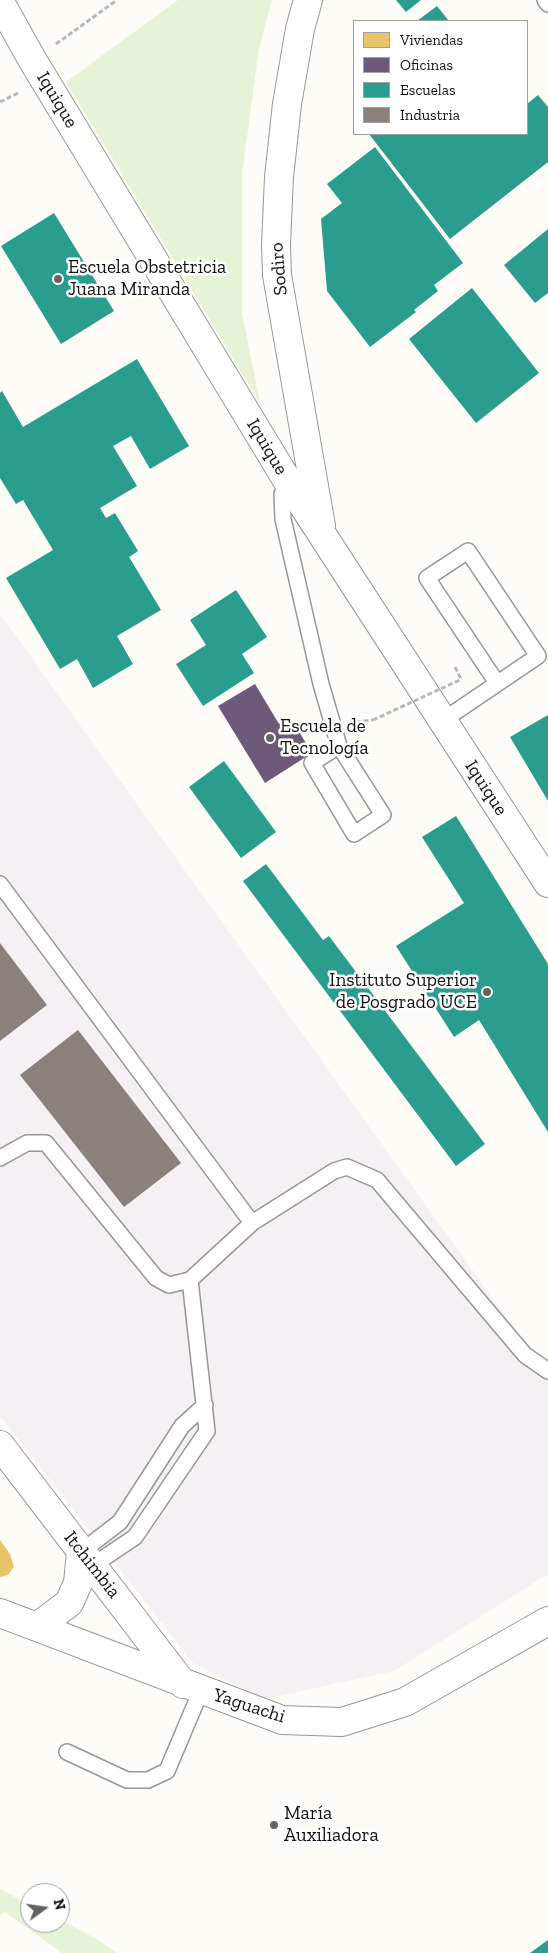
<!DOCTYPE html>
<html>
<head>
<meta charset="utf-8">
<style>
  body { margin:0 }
  #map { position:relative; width:548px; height:1953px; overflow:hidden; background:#fdfcf7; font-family:"Zilla Slab",serif }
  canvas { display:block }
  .legend { position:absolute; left:353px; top:20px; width:175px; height:115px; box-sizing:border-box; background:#fff; border:1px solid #a0a0a0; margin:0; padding:6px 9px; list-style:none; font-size:15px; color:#111 }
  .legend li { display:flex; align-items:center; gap:10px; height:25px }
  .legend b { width:25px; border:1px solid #a0a0a0 }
  .north { position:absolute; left:20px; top:1883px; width:50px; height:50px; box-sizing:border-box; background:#fff; border:1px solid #a0a0a0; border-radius:50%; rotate:76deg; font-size:14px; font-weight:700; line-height:20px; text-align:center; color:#111 }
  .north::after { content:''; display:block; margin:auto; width:18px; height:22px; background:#646362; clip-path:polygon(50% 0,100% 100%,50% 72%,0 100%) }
</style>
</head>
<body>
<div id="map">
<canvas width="548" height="1953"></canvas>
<ul class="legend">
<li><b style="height:14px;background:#e9c46a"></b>Viviendas</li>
<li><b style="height:14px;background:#6d597a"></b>Oficinas</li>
<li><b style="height:14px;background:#2a9d8f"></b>Escuelas</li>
<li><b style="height:14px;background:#8a817c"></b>Industria</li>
</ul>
<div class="north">N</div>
</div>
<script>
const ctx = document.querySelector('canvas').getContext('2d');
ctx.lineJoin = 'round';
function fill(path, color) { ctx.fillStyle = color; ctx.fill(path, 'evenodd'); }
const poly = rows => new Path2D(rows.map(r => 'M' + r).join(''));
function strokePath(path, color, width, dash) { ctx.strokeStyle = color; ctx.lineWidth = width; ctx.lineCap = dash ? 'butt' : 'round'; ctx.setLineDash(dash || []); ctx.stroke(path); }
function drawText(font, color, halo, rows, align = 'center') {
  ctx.font = font + ' "Zilla Slab",serif'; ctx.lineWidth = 5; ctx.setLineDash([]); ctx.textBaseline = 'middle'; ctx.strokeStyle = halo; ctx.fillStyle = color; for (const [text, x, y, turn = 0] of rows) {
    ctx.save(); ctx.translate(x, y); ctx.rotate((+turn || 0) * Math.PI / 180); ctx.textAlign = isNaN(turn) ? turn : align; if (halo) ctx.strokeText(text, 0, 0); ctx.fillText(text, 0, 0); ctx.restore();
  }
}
fill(poly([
  [0,614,548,1375,548,1574,394,1671,264,1699,193,1663,0,1416]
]), '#f5f0f3');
fill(poly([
  [178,0,272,0,259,49,242,174,242,313,260,403,66,82],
  [0,1889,30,1905,30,1923,60,1923,60,1920,97,1939,117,1953,62,1953,5,1912,0,1916]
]), '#e7f3d7');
fill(poly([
  [0,1540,10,1554,14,1567,8,1575,0,1577]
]), '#e9c46a');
fill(poly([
  [255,684,279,724,290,717,312,753,265,783,218,706]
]), '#6d597a');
fill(poly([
  [396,0,421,0,406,12],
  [437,6,449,21,417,21],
  [538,95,548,107,548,162,450,239,369,134,527,134,527,104],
  [375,147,463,263,434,285,438,291,414,310,416,312,370,347,327,291,321,219,342,203,327,184],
  [54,213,114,311,61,344,1,246],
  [548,229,548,293,535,303,504,265],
  [472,288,539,373,476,423,409,339],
  [137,359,189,446,150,469,131,436,113,446,137,486,100,508,106,518,115,513,138,551,129,557,161,610,117,636,133,664,93,688,77,659,60,669,6,578,53,550,23,500,16,504,0,478,0,393,2,391,23,427],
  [236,590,267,637,242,654,254,673,203,706,176,664,206,645,190,620],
  [548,715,548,801,510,737],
  [224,761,276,832,241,858,189,787],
  [456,816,548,964,548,1132,479,1020,454,1037,396,946,464,903,422,837],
  [266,864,323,940,329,936,485,1144,456,1166,243,881],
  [548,1940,548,1953,530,1953]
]), '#2a9d8f');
fill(poly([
  [0,943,47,1005,0,1041],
  [78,1030,181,1163,124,1207,20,1075]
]), '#8a817c');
const lane = poly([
  [545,0,548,4],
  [290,485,282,494,283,519,321,684,339,746,383,815,354,834,312,763,339,746],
  [442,721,538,656,468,551,427,578,497,683],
  [0,884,252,1223],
  [0,1158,27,1143,46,1143,156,1278,169,1285,190,1280,252,1223,334,1171,347,1167,377,1180,525,1355,548,1371],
  [81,1552,120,1522,182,1426,205,1405],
  [92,1566,135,1537,207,1431,190,1280],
  [67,1752,127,1780,148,1780,167,1771,197,1700,203,1691]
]);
const street = poly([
  [308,0,300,29,287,104,279,177,276,245,277,275,321,526],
  [0,2,33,61,290,485,548,883],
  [0,1445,183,1684],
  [0,1613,282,1720,342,1722,405,1702,548,1621],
  [37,1627,69,1603,78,1583,81,1552]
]);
strokePath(lane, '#979795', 18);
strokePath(street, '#979795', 30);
strokePath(poly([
  [56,44,117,0],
  [0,102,18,93],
  [455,667,461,679],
  [356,722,373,720]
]), '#b9b9b8', 3, [5, 2.5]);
strokePath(lane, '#fffffe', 15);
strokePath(street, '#fffffe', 28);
strokePath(poly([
  [373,720,462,679]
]), '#b9b9b8', 3, [5, 2.5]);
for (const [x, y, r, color] of [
  [58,279,5,"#646362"],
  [270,738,5,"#646362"],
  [487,992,5,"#646362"],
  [274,1825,5,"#646362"]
]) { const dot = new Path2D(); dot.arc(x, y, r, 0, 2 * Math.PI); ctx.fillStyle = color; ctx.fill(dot); strokePath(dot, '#fff', 2); }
drawText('19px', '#111', '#fff', [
  ["Iquique",57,100,59],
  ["Sodiro",279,269,-95],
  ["Iquique",267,447,59],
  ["Iquique",486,788,57],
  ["Itchimbia",92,1565,52],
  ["Yaguachi",249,1706,18]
]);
drawText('19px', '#111', '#fff', [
  ["Escuela Obstetricia",68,268],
  ["Juana Miranda",68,290],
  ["Escuela de",280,727],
  ["Tecnología",280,749],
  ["Instituto Superior",477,981,"right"],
  ["de Posgrado UCE",477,1003,"right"],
  ["María",284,1814],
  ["Auxiliadora",284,1836]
], 'left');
</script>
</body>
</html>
